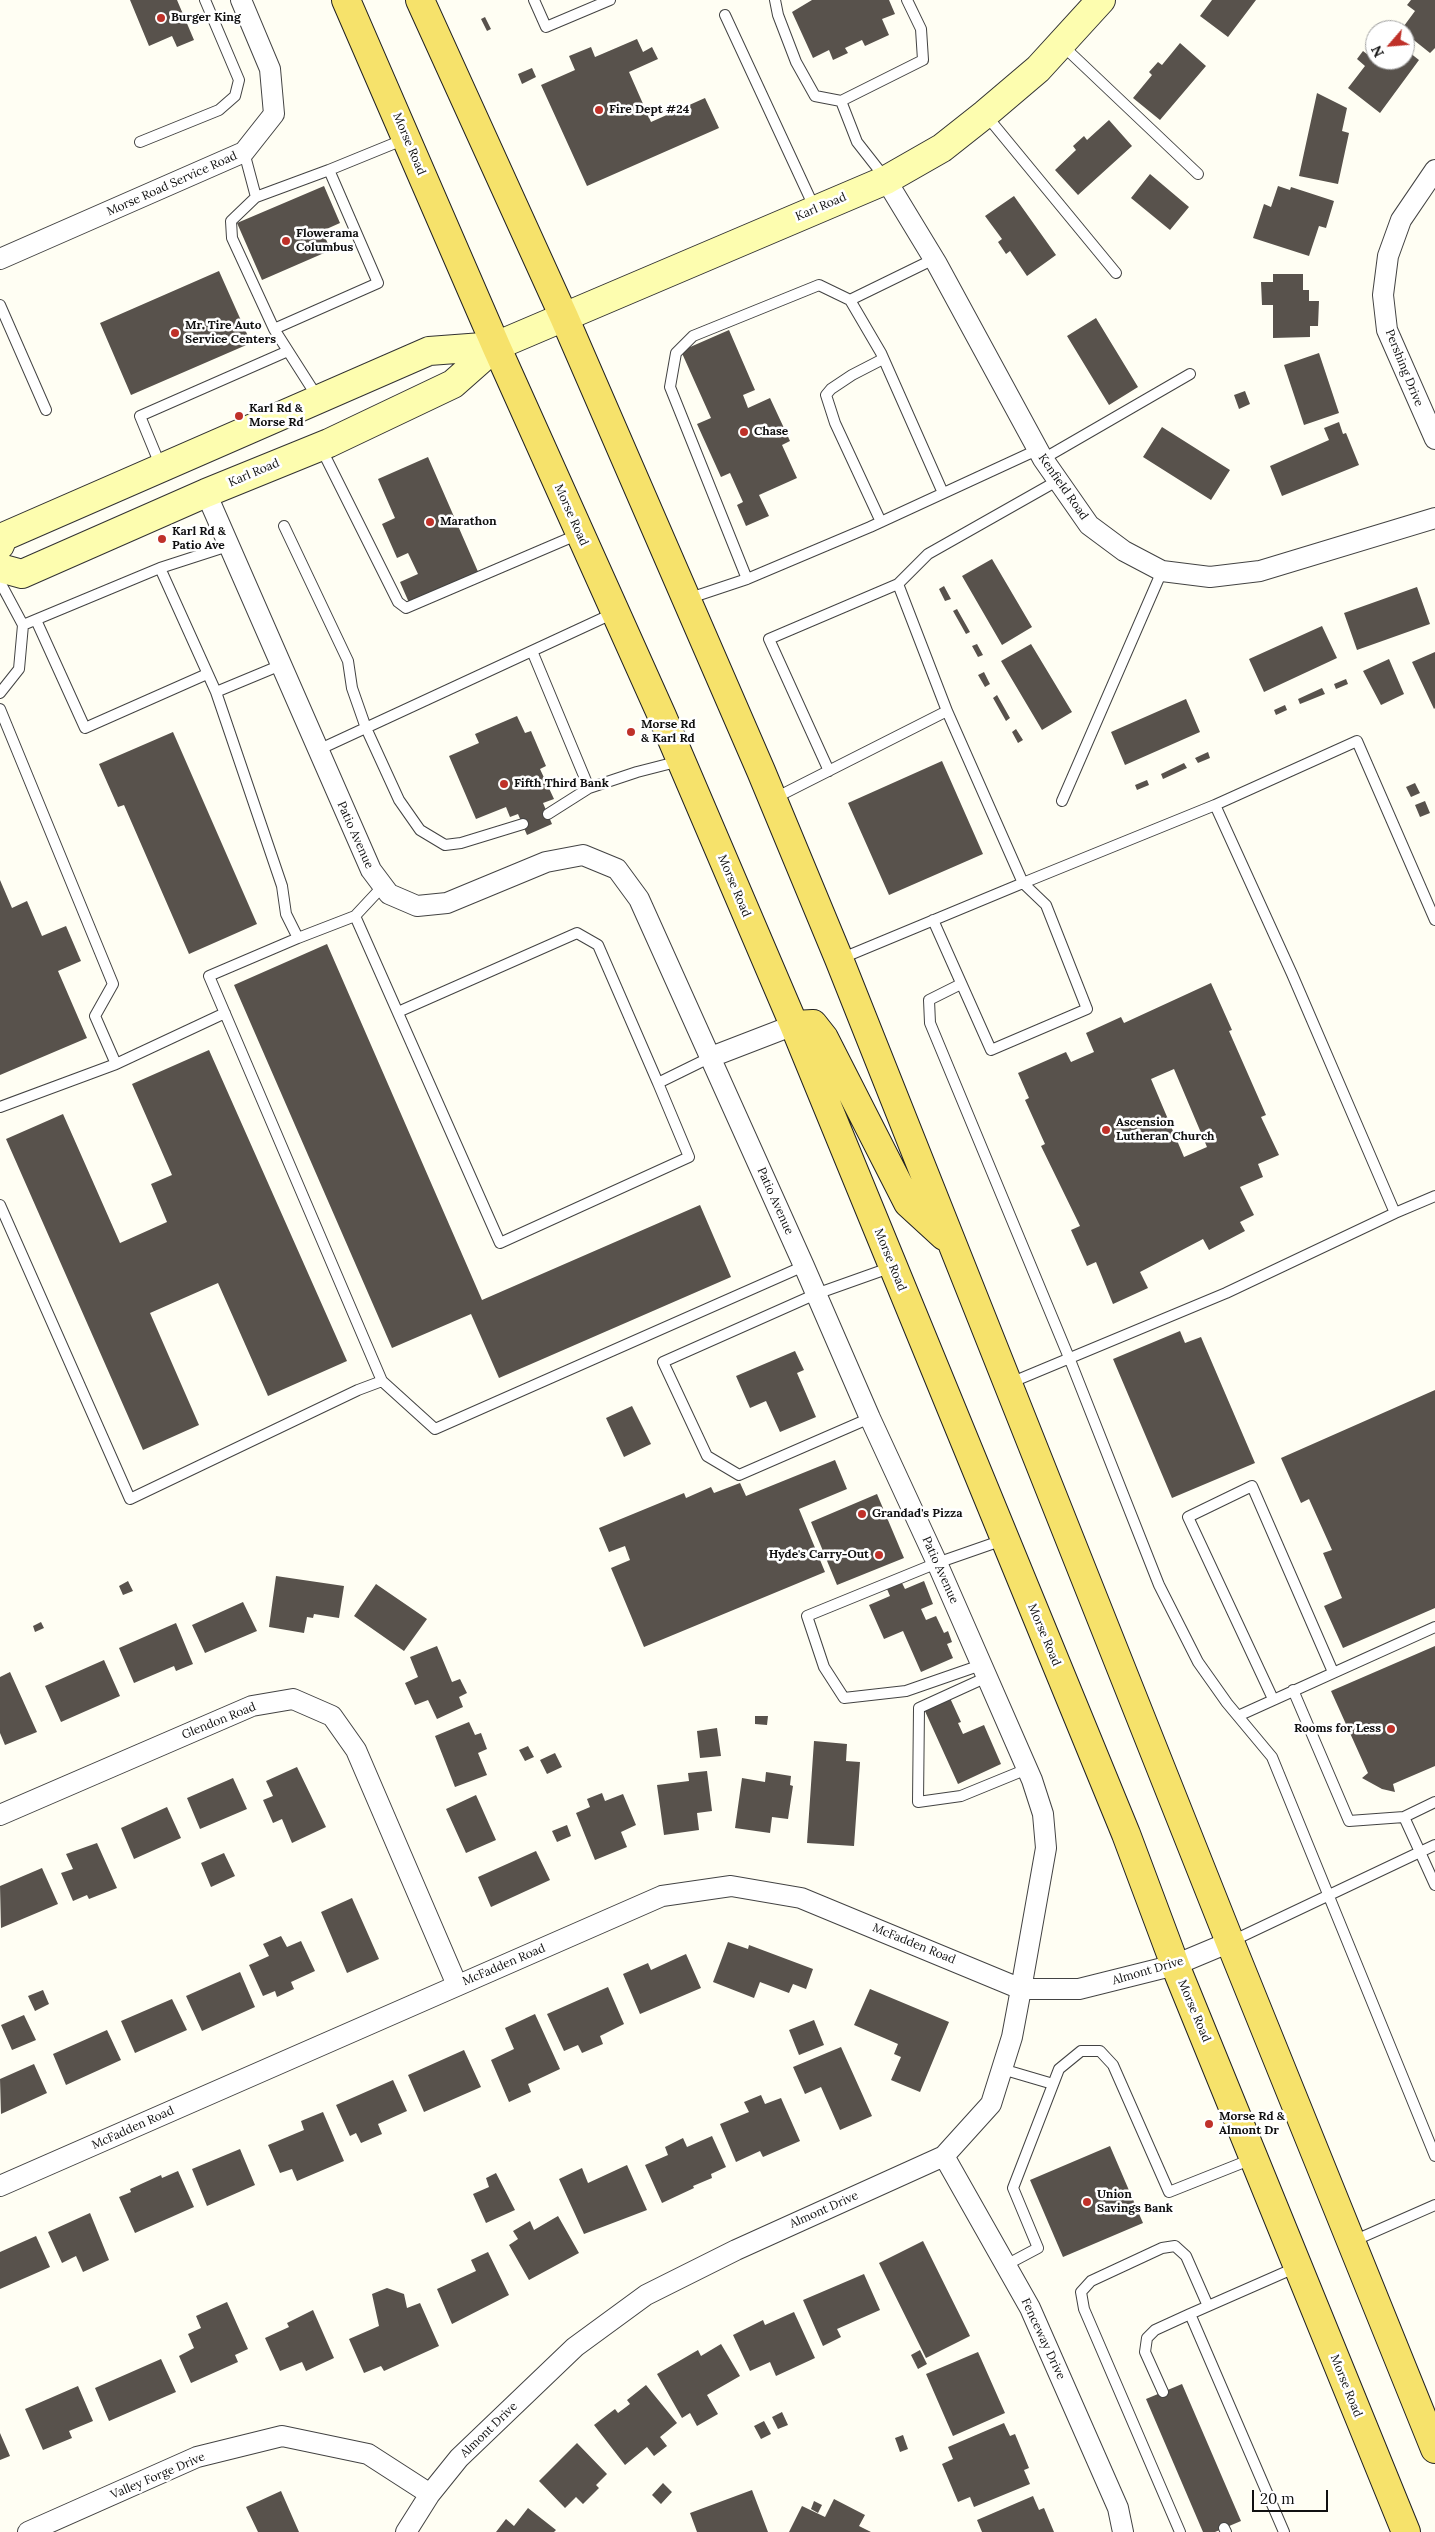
<!DOCTYPE html>
<html>
<head>
<meta charset="utf-8">
<style>
  body { margin:0 }
  #map { position:relative; width:1435px; height:2532px; overflow:hidden; background:#fffef3; font-family:Lora,serif }
  canvas { display:block }
  .north { position:absolute; left:1365px; top:20px; width:50px; height:50px; box-sizing:border-box; background:#fff; border:1px solid #9f9f9f; border-radius:50%; rotate:243deg; font-size:14px; font-weight:700; line-height:20px; text-align:center; color:#101010 }
  .north::after { content:''; display:block; margin:auto; width:18px; height:22px; background:#bf3129; clip-path:polygon(50% 0,100% 100%,50% 72%,0 100%) }
  .scale { position:absolute; left:1252px; top:2490px; width:76px; height:22px; box-sizing:border-box; border:2px solid #101010; border-top:0; padding-left:6px; font-size:15px; line-height:18px; white-space:nowrap; color:#101010; -webkit-text-stroke:4px #fff; paint-order:stroke }
</style>
</head>
<body>
<div id="map">
<canvas width="1435" height="2532"></canvas>
<div class="north">N</div>
<div class="scale">20 m</div>
</div>
<script>
const ctx = document.querySelector('canvas').getContext('2d');
ctx.lineJoin = 'round';
function fill(path, color) { ctx.fillStyle = color; ctx.fill(path, 'evenodd'); }
const poly = rows => new Path2D(rows.map(r => 'M' + r).join(''));
function strokePath(path, color, width, dash) { ctx.strokeStyle = color; ctx.lineWidth = width; ctx.lineCap = dash ? 'butt' : 'round'; ctx.setLineDash(dash || []); ctx.stroke(path); }
function drawText(font, color, halo, rows, align = 'center') {
  ctx.font = font + ' Lora,serif'; ctx.lineWidth = 5; ctx.setLineDash([]); ctx.textBaseline = 'middle'; ctx.strokeStyle = halo; ctx.fillStyle = color; for (const [text, x, y, turn = 0] of rows) {
    ctx.save(); ctx.translate(x, y); ctx.rotate((+turn || 0) * Math.PI / 180); ctx.textAlign = isNaN(turn) ? turn : align; if (halo) ctx.strokeText(text, 0, 0); ctx.fillText(text, 0, 0); ctx.restore();
  }
}
fill(poly([
  [130,0,177,0,194,40,177,47,172,36,149,46],
  [812,0,889,0,895,14,882,19,889,35,865,46,862,40,845,48,848,53,833,60,829,50,813,58,792,12],
  [1212,0,1256,0,1228,37,1200,16],
  [1411,0,1435,0,1435,48,1430,53,1405,33,1405,30,1401,30,1415,11,1407,5],
  [485,17,491,29,487,31,481,19],
  [637,39,643,52,652,47,658,59,629,72,651,122,705,98,719,128,587,186,541,85,575,70,569,56,591,47,595,57],
  [1180,43,1206,66,1160,120,1133,98,1152,75,1149,72,1158,62,1162,65],
  [1405,49,1419,60,1380,113,1348,88,1365,66,1357,59,1363,51,1372,58,1375,54,1375,60,1405,60],
  [532,68,536,77,522,84,518,74],
  [1317,93,1347,108,1342,131,1349,133,1338,184,1299,176],
  [1109,120,1132,146,1078,195,1055,170,1076,150,1073,146,1084,136,1087,140],
  [1150,174,1189,207,1170,230,1131,198],
  [324,186,340,223,322,231,331,250,262,280,237,223],
  [1278,186,1290,190,1291,187,1334,201,1326,228,1319,226,1309,256,1253,238,1264,204,1271,207],
  [1014,196,1056,255,1027,276,1010,251,1006,254,998,242,1002,239,985,216],
  [219,271,251,343,131,395,100,323],
  [1273,274,1303,274,1303,290,1309,290,1309,301,1319,301,1318,326,1310,326,1310,337,1273,338,1273,305,1262,305,1261,282,1273,282],
  [1096,318,1138,387,1109,405,1067,336],
  [729,330,755,390,743,395,748,408,770,398,790,441,782,445,797,478,759,495,769,516,746,526,737,505,743,502,730,473,721,477,697,424,711,418,681,351],
  [1319,353,1339,413,1304,425,1284,365],
  [1245,391,1250,404,1239,409,1234,395],
  [1339,422,1343,434,1346,433,1359,465,1282,496,1270,466,1329,440,1324,428],
  [1162,427,1230,470,1211,500,1143,457],
  [428,457,479,574,410,605,400,582,418,574,408,553,397,558,382,524,395,518,378,479],
  [992,559,1032,627,1002,645,962,576],
  [944,586,951,599,945,601,939,589],
  [1417,587,1430,624,1357,650,1344,613],
  [957,609,970,632,966,634,953,611],
  [1322,626,1337,658,1264,692,1249,659],
  [977,644,983,655,978,657,972,646],
  [1031,644,1072,712,1042,730,1001,661],
  [1435,652,1435,708,1434,709,1412,662],
  [1389,659,1404,694,1381,705,1363,671],
  [984,672,990,684,985,687,978,675],
  [1346,679,1348,684,1336,689,1334,684],
  [1322,688,1325,694,1300,704,1298,699],
  [997,695,1010,718,1006,721,993,698],
  [1186,699,1200,732,1125,765,1111,732],
  [1285,705,1287,710,1276,715,1274,710],
  [517,716,525,733,531,731,546,766,540,769,554,799,543,803,552,824,527,835,518,814,510,817,506,807,476,819,449,756,479,743,475,734],
  [1016,729,1023,740,1018,743,1012,732],
  [173,732,257,924,189,954,124,805,118,807,99,764],
  [1208,752,1210,758,1198,763,1195,758],
  [942,761,983,854,889,895,848,803],
  [1184,763,1187,768,1163,779,1161,774],
  [1147,780,1149,785,1137,790,1135,785],
  [1415,783,1420,793,1411,797,1406,787],
  [1425,801,1430,813,1420,817,1415,805],
  [0,880,12,908,27,901,42,936,66,926,81,961,58,971,87,1038,0,1075],
  [327,944,482,1300,700,1205,731,1277,499,1378,471,1314,392,1348,234,985],
  [1211,983,1232,1030,1229,1031,1266,1115,1261,1117,1279,1155,1258,1164,1263,1177,1240,1187,1254,1215,1240,1222,1245,1231,1209,1250,1203,1239,1140,1272,1148,1288,1113,1304,1096,1262,1087,1266,1071,1230,1080,1226,1041,1146,1045,1144,1025,1100,1029,1098,1018,1073,1066,1052,1071,1062,1094,1052,1086,1033,1121,1017,1124,1023],
  [1174,1069,1207,1147,1184,1157,1151,1079],
  [209,1050,347,1361,268,1396,218,1283,150,1313,199,1425,143,1450,6,1139,63,1114,120,1243,167,1222,151,1184,172,1175,132,1084],
  [1180,1331,1185,1343,1201,1337,1255,1463,1172,1498,1113,1359],
  [795,1351,804,1370,797,1373,816,1417,780,1432,766,1401,750,1408,736,1376],
  [1435,1390,1435,1608,1343,1648,1324,1606,1342,1598,1323,1553,1332,1550,1309,1499,1301,1503,1281,1458],
  [632,1406,651,1444,624,1457,606,1418],
  [835,1460,847,1489,799,1509,825,1572,644,1647,611,1568,630,1560,625,1546,609,1552,599,1528,684,1493,686,1498,711,1487,714,1493,740,1483,746,1496],
  [877,1494,904,1558,837,1585,811,1522],
  [276,1576,344,1586,339,1618,314,1614,313,1618,307,1617,304,1633,269,1627],
  [128,1581,133,1591,123,1595,119,1586],
  [924,1581,933,1604,921,1609,926,1620,936,1616,944,1633,948,1631,952,1642,947,1644,953,1658,921,1672,903,1631,884,1639,869,1605,890,1596,887,1589,902,1583,905,1589],
  [376,1584,427,1619,404,1651,354,1616],
  [243,1602,257,1631,205,1653,192,1625],
  [41,1622,44,1628,35,1632,33,1626],
  [176,1623,193,1664,176,1671,174,1666,134,1683,119,1648],
  [437,1646,452,1682,460,1679,467,1693,459,1697,463,1707,437,1719,428,1700,415,1705,405,1683,418,1677,410,1657],
  [1435,1646,1435,1766,1393,1784,1395,1792,1382,1789,1362,1778,1368,1773,1331,1691],
  [104,1660,120,1696,61,1722,45,1686],
  [10,1672,37,1732,5,1745,0,1733,0,1677],
  [950,1698,961,1722,958,1723,963,1734,984,1725,1001,1764,958,1784,924,1709],
  [755,1716,768,1716,767,1725,755,1724],
  [469,1722,475,1735,481,1733,487,1749,478,1753,487,1775,455,1787,435,1736],
  [717,1728,721,1756,700,1758,697,1731],
  [814,1741,847,1744,846,1761,860,1762,854,1846,807,1843],
  [528,1746,534,1757,525,1761,519,1750],
  [555,1753,562,1767,547,1774,540,1760],
  [297,1767,326,1827,292,1843,282,1819,273,1823,263,1800,273,1796,266,1781],
  [707,1771,712,1811,697,1813,699,1830,664,1835,657,1785,689,1781,688,1773],
  [766,1772,791,1776,790,1785,793,1786,788,1819,772,1817,770,1833,735,1828,742,1778,765,1782],
  [233,1778,247,1809,200,1829,187,1798],
  [602,1793,605,1801,623,1794,636,1825,621,1832,627,1847,595,1860,576,1813,590,1807,587,1799],
  [476,1795,496,1840,466,1853,446,1809],
  [167,1807,181,1838,134,1859,121,1828],
  [567,1825,571,1836,557,1842,552,1831],
  [97,1843,117,1888,89,1899,87,1895,73,1901,61,1873,73,1869,66,1854],
  [536,1851,550,1880,491,1907,478,1877],
  [224,1853,235,1876,211,1887,201,1863],
  [42,1868,58,1904,1,1928,0,1886],
  [352,1898,379,1959,347,1973,321,1912],
  [281,1936,287,1947,301,1941,315,1971,291,1982,294,1989,277,1997,275,1991,263,1996,249,1965,269,1956,263,1944],
  [728,1942,748,1949,749,1945,813,1969,806,1989,793,1984,789,1993,760,1982,754,1998,713,1982],
  [686,1954,701,1988,640,2014,623,1974,648,1963,651,1970],
  [240,1972,255,2007,202,2031,186,1996],
  [608,1987,624,2024,600,2036,603,2044,582,2053,578,2045,564,2051,547,2014],
  [870,1989,949,2022,920,2092,891,2080,901,2057,894,2054,898,2044,854,2025],
  [43,1990,49,2004,35,2011,28,1996],
  [172,1999,187,2030,135,2053,121,2021],
  [535,2014,560,2069,528,2084,531,2092,509,2102,491,2060,514,2049,505,2028],
  [24,2015,36,2040,12,2050,1,2025],
  [814,2020,824,2045,799,2055,789,2030],
  [107,2030,121,2060,66,2085,53,2054],
  [841,2047,872,2116,840,2130,821,2087,805,2094,793,2067],
  [464,2050,481,2087,424,2112,408,2075],
  [34,2064,47,2093,1,2114,0,2079],
  [393,2080,407,2111,378,2124,382,2134,361,2143,356,2133,350,2136,336,2105],
  [761,2095,765,2104,781,2098,800,2141,763,2157,760,2151,736,2162,720,2124,749,2112,744,2102],
  [323,2112,344,2161,297,2181,292,2169,280,2173,268,2145,304,2130,301,2121],
  [712,2136,726,2167,711,2174,712,2178,693,2186,694,2188,662,2203,645,2165,668,2155,665,2147,683,2138,687,2147],
  [1110,2146,1143,2223,1063,2257,1030,2180],
  [240,2149,255,2185,207,2206,192,2169],
  [627,2165,647,2210,584,2234,559,2179,582,2168,588,2183],
  [178,2171,194,2207,135,2233,119,2197,131,2192,130,2189,161,2175,162,2178],
  [496,2173,515,2210,486,2223,473,2194,489,2187,486,2178],
  [90,2213,109,2260,83,2272,76,2256,62,2263,48,2232],
  [558,2216,579,2253,529,2280,509,2245,518,2239,513,2231,530,2221,534,2230],
  [36,2236,50,2267,0,2289,0,2252],
  [923,2241,970,2336,926,2358,879,2263],
  [488,2252,509,2295,452,2324,437,2289,476,2271,471,2260],
  [864,2274,880,2310,837,2329,841,2337,823,2346,803,2300],
  [387,2288,404,2294,407,2308,420,2303,439,2346,384,2371,381,2366,364,2373,349,2339,379,2326,372,2294],
  [227,2302,248,2349,235,2355,238,2362,191,2383,179,2356,194,2348,188,2334,201,2328,196,2316],
  [313,2310,334,2358,306,2371,302,2362,280,2371,265,2338,289,2327,287,2323],
  [794,2312,815,2358,776,2376,770,2362,750,2371,733,2335,763,2320,765,2325],
  [721,2344,740,2376,707,2395,718,2414,697,2426,690,2413,682,2418,657,2374,698,2350,701,2356],
  [920,2350,927,2364,918,2369,911,2355],
  [978,2352,1005,2413,953,2436,926,2374],
  [161,2359,176,2392,109,2421,95,2388],
  [1182,2384,1241,2521,1215,2532,1203,2532,1146,2399],
  [646,2385,677,2423,660,2437,667,2446,654,2456,647,2447,625,2465,594,2425,615,2409,618,2413,630,2404,627,2400],
  [78,2386,93,2421,69,2431,72,2438,43,2450,25,2409],
  [782,2412,788,2425,778,2429,772,2417],
  [764,2421,771,2434,761,2439,754,2426],
  [1004,2423,1010,2436,1015,2434,1029,2468,1024,2470,1030,2484,974,2507,970,2497,958,2502,942,2464,953,2459,948,2447],
  [0,2433,10,2456,0,2460],
  [903,2435,908,2449,900,2452,895,2438],
  [577,2443,607,2474,596,2485,599,2488,583,2504,576,2497,565,2508,539,2481],
  [663,2483,672,2492,661,2504,652,2495],
  [752,2490,768,2532,697,2532,690,2513],
  [281,2491,299,2532,258,2532,246,2507],
  [1033,2496,1039,2510,1044,2508,1054,2532,982,2532,977,2520],
  [834,2499,865,2515,859,2526,871,2532,789,2532,802,2506,825,2517],
  [814,2501,822,2505,818,2513,811,2509],
  [528,2508,556,2530,554,2532,496,2532,506,2519,514,2526]
]), '#58524c');
const lane = poly([
  [534,0,546,27,610,0],
  [775,0,778,15,796,62,815,96,841,101,923,60,921,29,907,0],
  [725,15,815,209],
  [1062,45,1198,174],
  [841,101,857,142,886,179],
  [985,114,1116,273],
  [140,142,219,110,235,96,239,80,205,0],
  [244,152,256,197,231,221,232,238,274,329,318,398],
  [329,170,405,139],
  [256,197,329,170,378,283,274,329],
  [850,300,881,353,943,493],
  [0,305,46,410],
  [321,448,398,602,406,608,579,534],
  [1043,459,1190,374],
  [161,467,140,416,288,351],
  [881,522,835,423,826,395,831,389,852,375,883,359],
  [284,526,348,661,352,688,366,728,399,800,420,830,445,845,461,843,523,824],
  [160,568,228,546],
  [747,579,670,387,676,353,693,336,819,285,850,300,934,259],
  [0,582,23,625],
  [687,599,747,579,870,527,1037,450],
  [36,620,85,728,207,674],
  [532,651,589,788],
  [216,692,281,665],
  [0,693,19,669,23,625,160,568,216,692,282,886,286,914,298,938,355,916,500,1243,689,1157,658,1083,711,1057],
  [0,709,113,984,95,1016,116,1064,0,1107],
  [318,750,614,613],
  [829,771,769,639,898,584],
  [773,799,947,711,898,584,928,554,1057,481],
  [1062,801,1162,571],
  [1215,805,1357,741,1435,920],
  [548,814,589,788,637,772,680,761],
  [355,916,383,886],
  [933,920,991,1050,1087,1009,1046,905,1023,883,1215,805,1292,974,1395,1213,1226,1293,1010,1383],
  [840,959,1023,883,947,711],
  [961,984,929,1000,930,1023,1070,1360,1159,1585,1198,1662,1227,1703,1272,1757,1435,2156],
  [398,1012,577,933,598,945,658,1083],
  [116,1064,225,1013],
  [0,1205,130,1499,358,1390,382,1381,209,976,298,938],
  [1395,1213,1435,1196],
  [382,1381,435,1429,804,1266],
  [870,1418,739,1475,707,1456,663,1362,816,1294,892,1267],
  [981,1665,906,1691,844,1698,824,1667,807,1616,937,1563,1003,1540],
  [987,1677,919,1708,918,1802,961,1796,1027,1769],
  [1293,1690,1349,1821,1404,1817,1420,1852,1435,1845],
  [1273,1699,1188,1517,1252,1486,1333,1672],
  [1238,1716,1435,1627],
  [1404,1817,1435,1802],
  [1230,1942,1420,1852,1435,1885],
  [1002,2069,1053,2084],
  [1351,2242,1435,2205],
  [1006,2265,1038,2248,1013,2188,1059,2069,1081,2051,1100,2051,1113,2065,1169,2192,1252,2159],
  [1163,2392,1145,2352,1147,2338,1155,2330,1190,2314],
  [1224,2528,1226,2532],
  [1180,2532,1084,2309,1081,2292,1091,2281,1162,2248,1175,2246,1186,2256,1208,2306],
  [1284,2532,1190,2314,1297,2267]
]);
const street = poly([
  [1435,170,1401,220,1388,256,1383,295,1387,330,1435,439],
  [886,180,937,264,1043,459,1089,525,1124,551,1162,571,1210,577,1260,571,1435,518],
  [0,259,244,152,274,114,270,69,241,0],
  [206,493,371,870,389,894,417,906,447,903,546,862,583,855,617,869,639,899,804,1266,870,1418,937,1563,1032,1780,1043,1814,1046,1848,1021,1989,1012,2037,991,2104,944,2156,736,2250,646,2295,575,2347,459,2458,430,2494,406,2532],
  [711,1057,794,1025],
  [0,1815,252,1706,293,1699,332,1716,356,1750,457,1985],
  [944,2156,1030,2308,1118,2508,1123,2532],
  [0,2186,662,1896,731,1886,801,1898,1021,1989,1079,1989,1175,1965,1230,1942],
  [28,2532,197,2457,282,2436,368,2454,430,2494]
]);
const secondary = poly([
  [0,545,3,537,429,351,496,346],
  [0,568,22,574,206,493,329,443,453,384,496,346,886,180,942,148,985,114,1038,69,1101,0]
]);
const primary = poly([
  [346,0,496,346,662,716,794,1025,1126,1834,1175,1965,1406,2532],
  [420,0,564,317,761,771,839,959,1230,1942,1435,2449],
  [794,1025,813,1024,824,1038,908,1203,944,1236]
]);
strokePath(lane, '#434343', 12);
strokePath(street, '#434343', 22);
strokePath(secondary, '#323232', 30);
strokePath(primary, '#212121', 30);
strokePath(lane, '#fff', 10);
strokePath(street, '#fff', 20);
strokePath(secondary, '#fdfdaf', 28);
strokePath(primary, '#f6e26b', 28);
for (const [x, y, r, color] of [
  [161,18,5,"#bf3129"],
  [599,110,5,"#bf3129"],
  [286,241,5,"#bf3129"],
  [175,333,5,"#bf3129"],
  [239,416,5,"#bf3129"],
  [744,432,5,"#bf3129"],
  [430,522,5,"#bf3129"],
  [162,539,5,"#bf3129"],
  [631,732,5,"#bf3129"],
  [504,784,5,"#bf3129"],
  [1106,1130,5,"#bf3129"],
  [862,1514,5,"#bf3129"],
  [879,1555,5,"#bf3129"],
  [1391,1729,5,"#bf3129"],
  [1209,2124,5,"#bf3129"],
  [1087,2202,5,"#bf3129"]
]) { const dot = new Path2D(); dot.arc(x, y, r, 0, 2 * Math.PI); ctx.fillStyle = color; ctx.fill(dot); strokePath(dot, '#fff', 2); }
drawText('bold 12px', '#101010', '#fff', [
  ["Burger King",171,18],
  ["Fire Dept #24",609,110],
  ["Flowerama",296,234],
  ["Columbus",296,248],
  ["Mr. Tire Auto",185,326],
  ["Service Centers",185,340],
  ["Karl Rd &",249,409],
  ["Morse Rd",249,423],
  ["Chase",754,432],
  ["Marathon",440,522],
  ["Karl Rd &",172,532],
  ["Patio Ave",172,546],
  ["Morse Rd",641,725],
  ["& Karl Rd",641,739],
  ["Fifth Third Bank",514,784],
  ["Ascension",1116,1123],
  ["Lutheran Church",1116,1137],
  ["Grandad's Pizza",872,1514],
  ["Hyde's Carry-Out",869,1555,"right"],
  ["Rooms for Less",1381,1729,"right"],
  ["Morse Rd &",1219,2117],
  ["Almont Dr",1219,2131],
  ["Union",1097,2195],
  ["Savings Bank",1097,2209]
], 'left');
drawText('12px', '#101010', '#fff', [
  ["Morse Road",409,144,67],
  ["Morse Road Service Road",172,184,-24],
  ["Karl Road",821,207,-23],
  ["Pershing Drive",1404,368,68],
  ["Karl Road",254,473,-23],
  ["Kenfield Road",1063,487,55],
  ["Morse Road",571,515,66],
  ["Patio Avenue",355,835,66],
  ["Morse Road",734,886,67],
  ["Patio Avenue",775,1201,66],
  ["Morse Road",890,1260,68],
  ["Patio Avenue",940,1570,66],
  ["Morse Road",1044,1635,67],
  ["Glendon Road",219,1721,-22],
  ["McFadden Road",914,1944,22],
  ["McFadden Road",504,1965,-23],
  ["Almont Drive",1148,1971,-16],
  ["Morse Road",1194,2011,67],
  ["McFadden Road",133,2128,-24],
  ["Almont Drive",824,2210,-24],
  ["Fenceway Drive",1043,2339,65],
  ["Morse Road",1346,2386,68],
  ["Almont Drive",489,2430,-44],
  ["Valley Forge Drive",158,2476,-23]
]);
</script>
</body>
</html>
